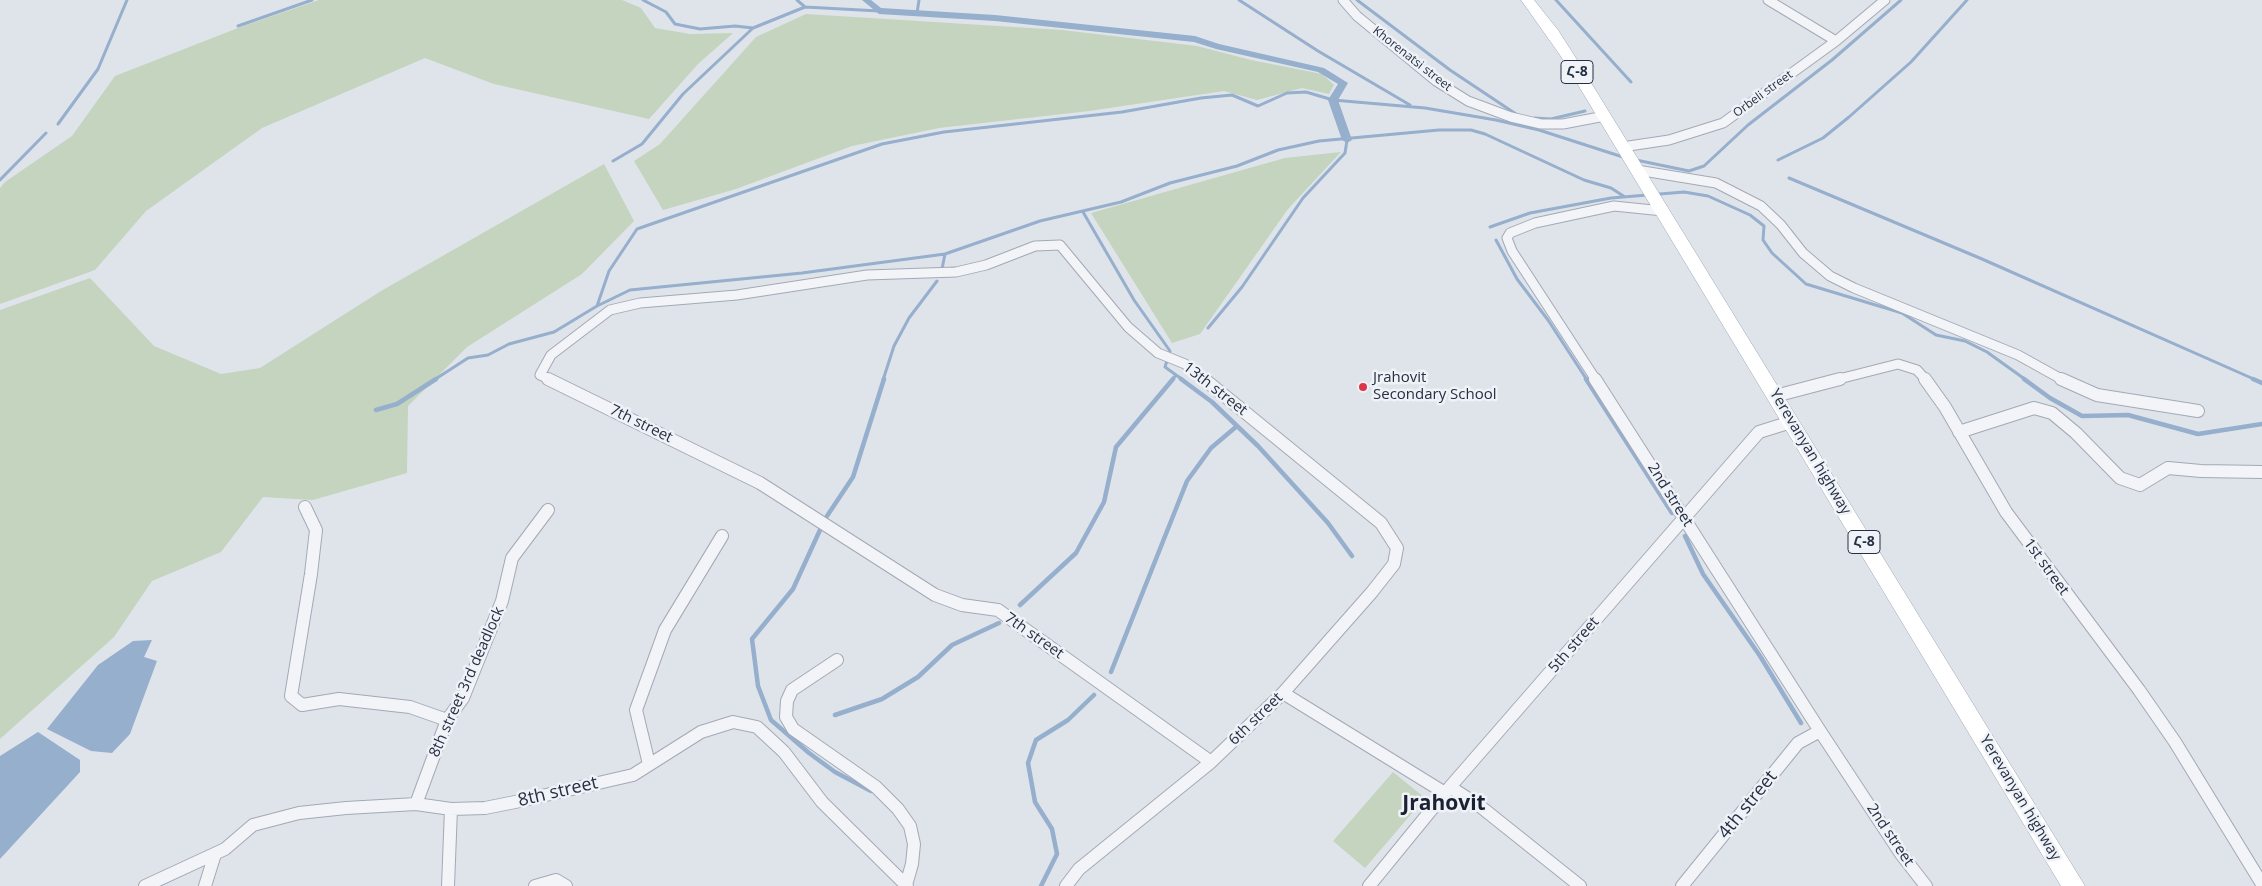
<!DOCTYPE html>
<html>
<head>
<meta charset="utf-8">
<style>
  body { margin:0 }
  canvas { display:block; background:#dfe3ea }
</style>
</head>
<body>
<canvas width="2262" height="886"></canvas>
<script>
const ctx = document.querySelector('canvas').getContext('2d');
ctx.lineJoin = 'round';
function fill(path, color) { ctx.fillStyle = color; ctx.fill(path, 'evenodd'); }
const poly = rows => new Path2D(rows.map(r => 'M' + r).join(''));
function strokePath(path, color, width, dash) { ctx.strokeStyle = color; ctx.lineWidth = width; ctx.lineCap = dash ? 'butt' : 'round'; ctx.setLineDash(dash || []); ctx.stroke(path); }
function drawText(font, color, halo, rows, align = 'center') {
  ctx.font = font + ' "Open Sans","Noto Sans Armenian",sans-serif'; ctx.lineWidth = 5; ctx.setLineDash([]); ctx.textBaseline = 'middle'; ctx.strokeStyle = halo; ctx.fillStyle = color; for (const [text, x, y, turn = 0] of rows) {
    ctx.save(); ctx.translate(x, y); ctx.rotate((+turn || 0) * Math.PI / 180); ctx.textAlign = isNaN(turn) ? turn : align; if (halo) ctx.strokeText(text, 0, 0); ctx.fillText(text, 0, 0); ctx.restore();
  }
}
fill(poly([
  [319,0,622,0,641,8,655,28,690,34,733,33,698,64,649,119,494,84,425,58,262,128,146,211,95,270,0,304,0,188,5,182,72,136,115,76,238,28],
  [806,14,1062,30,1197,46,1251,60,1322,74,1334,85,1329,94,1302,88,1257,100,1224,91,1089,111,939,128,852,146,736,189,663,210,634,161,660,144,756,37],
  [1341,152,1288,209,1200,334,1172,343,1091,213,1285,158],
  [604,164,634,221,582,274,467,347,408,406,407,473,313,500,263,497,221,552,152,581,114,637,0,739,0,310,90,278,154,346,221,374,260,368,381,291],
  [1393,772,1425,798,1365,868,1333,841]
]), '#c4d4bf');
fill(poly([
  [152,640,144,657,157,661,130,734,112,753,91,751,47,729,98,665,133,641],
  [38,732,80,760,80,772,0,859,0,756]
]), '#96afcd');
strokePath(poly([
  [643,0,666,12,675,24,700,29,735,26,753,28,805,7],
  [797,0,805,7,879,11],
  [1239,0,1318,51,1410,105],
  [1357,0,1450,70,1516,114],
  [1556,0,1631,82],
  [917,13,919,0],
  [238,26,312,0],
  [1535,118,1551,119,1585,111],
  [58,124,98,69,127,0],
  [1636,160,1689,171,1704,166,1748,125,1832,60,1901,0],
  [1778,160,1823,138,1849,117,1911,62,1967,0],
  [613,161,642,144,683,94,753,28],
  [1789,178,1982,259,2256,380],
  [0,180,46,133],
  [1083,212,1134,300,1170,351,1165,367,1183,380],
  [1490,227,1530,213,1611,198,1684,192,1708,196,1750,215,1764,226,1763,240,1772,253,1806,284,1902,313,1936,335,1965,341,1987,352,2026,380],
  [1496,240,1517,279,1548,320,1587,380],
  [942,269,945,254],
  [597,306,609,271,637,229,882,144,944,132,1122,112,1201,98,1232,95,1258,106,1287,93,1306,92,1333,100,1425,108,1496,120,1539,130,1626,158],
  [1208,328,1242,287,1303,198,1345,153,1347,140],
  [434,380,468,358,488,355,509,344,554,332,597,306,630,290,802,273,945,254,1040,221,1121,202,1170,183,1237,166,1278,150,1319,141,1439,130,1471,130,1485,134,1584,180,1611,188,1625,197],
  [883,380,894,346,909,318,937,281],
  [1172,380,1176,375]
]), '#96afcd', 3);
strokePath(poly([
  [1181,379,1212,402,1258,446,1328,523,1352,556],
  [1586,379,1672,513],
  [2024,379,2050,398,2082,416,2128,415,2198,434,2262,424],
  [2253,379,2262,383],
  [376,410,397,404,436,379],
  [827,516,853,477,884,379],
  [820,530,793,589,752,639,758,686,771,720,809,753,835,772,871,791],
  [1685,536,1703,574,1760,656,1801,723],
  [1020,605,1076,553,1104,502,1116,447,1173,379],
  [1111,672,1187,481,1211,448,1237,426],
  [835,715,882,699,918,677,952,645,999,623],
  [1041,886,1057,854,1052,829,1035,802,1028,763,1036,740,1068,720,1094,695]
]), '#96afcd', 4.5);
fill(poly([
  [862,0,871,0,881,8,995,15,1195,36,1219,44,1324,68,1348,83,1338,100,1352,140,1347,143,1342,140,1328,100,1338,84,1318,72,1216,49,1194,42,995,21,879,14,862,0]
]), '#96afcd');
const streetFar1 = poly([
  [1343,0,1357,16,1436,81,1468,101,1511,117,1541,124,1563,124,1605,116],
  [1768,0,1836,41],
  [1622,147,1669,140,1723,123,1836,41,1885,0],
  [1637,170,1716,183,1761,206,1781,225,1803,253,1830,276,1854,288,2018,355,2063,380],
  [551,380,540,375,551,355,610,310,640,303,737,295,867,275,956,272,986,265,1035,246,1060,245,1128,327,1158,353,1185,364,1205,380],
  [1596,380,1512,251,1507,238,1510,233,1535,223,1614,206,1663,211],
  [1835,380,1898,364,1917,370,1926,380]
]);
const street = poly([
  [548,379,760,483,935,595,962,605,998,610,1211,762],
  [1204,379,1381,523,1397,548,1394,564,1372,592,1283,693,1211,762],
  [1595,379,1820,731,1901,854,1926,886],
  [1925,379,1945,407,2006,512,2139,690,2175,742,2262,884],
  [2061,379,2097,395,2198,411],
  [1775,396,1840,379],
  [1959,432,2034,408,2052,413,2076,433,2120,478,2140,485,2168,468,2201,471,2262,472],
  [305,507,316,530,311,574,291,696,302,705,339,699,410,707,447,720],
  [837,660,792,690,787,701,786,717,793,729,876,787,898,809,910,826,914,844,912,864,906,885],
  [1283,693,1445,793],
  [649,764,636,710,665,630,722,536],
  [1450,787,1481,807,1580,886],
  [416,804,447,720,463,698,502,601,512,558,548,510],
  [145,886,225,849,253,825,299,813,346,808,416,804,451,809,485,808,520,801,633,775,701,732,733,722,757,727,784,752,822,802,907,886],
  [205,886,215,854],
  [448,886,451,809],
  [535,886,556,880,566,886],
  [1066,886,1079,869,1211,762],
  [1369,886,1450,787,1759,432,1791,422],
  [1682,886,1798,743,1820,731]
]);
const primary = poly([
  [1521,0,1534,0,1558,30,1574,55,2085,886,2061,886,1560,55,1521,0]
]);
strokePath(streetFar1, '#a4a9b5', 11);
strokePath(street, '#a4a9b5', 14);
strokePath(primary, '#9da6b7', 1);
strokePath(streetFar1, '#f2f4f8', 9);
strokePath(street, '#f2f4f8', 12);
fill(primary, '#fff');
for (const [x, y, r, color] of [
  [1363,387,5,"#db374a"]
]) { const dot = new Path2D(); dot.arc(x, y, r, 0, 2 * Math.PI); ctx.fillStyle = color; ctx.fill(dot); strokePath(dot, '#eff2f7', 2); }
drawText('12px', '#262f43', '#eff2f7', [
  ["Khorenatsi street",1412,59,38],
  ["Orbeli street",1763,94,-36]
]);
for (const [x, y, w] of [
  [1577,72,32],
  [1864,542,32]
]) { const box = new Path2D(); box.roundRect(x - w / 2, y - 11.5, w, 23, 4); ctx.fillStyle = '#eff2f7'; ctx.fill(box); strokePath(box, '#262f43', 1); }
drawText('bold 14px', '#262f43', null, [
  ["Հ-8",1577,72],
  ["Հ-8",1864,542]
]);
drawText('15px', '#262f43', '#eff2f7', [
  ["Jrahovit",1373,378],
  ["Secondary School",1373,395]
], 'left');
drawText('15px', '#262f43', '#eff2f7', [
  ["13th street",1215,389,38],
  ["7th street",641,424,26],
  ["Yerevanyan highway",1810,452,59],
  ["2nd street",1670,495,58],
  ["1st street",2046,567,54],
  ["7th street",1034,636,35],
  ["5th street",1574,645,-49],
  ["8th street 3rd deadlock",467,682,-66],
  ["6th street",1256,719,-44],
  ["Yerevanyan highway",2020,798,59],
  ["2nd street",1890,835,56]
]);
drawText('18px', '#262f43', '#eff2f7', [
  ["8th street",558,792,-13],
  ["4th street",1748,805,-51]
]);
drawText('bold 21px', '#192133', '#eff2f7', [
  ["Jrahovit",1444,804]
]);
</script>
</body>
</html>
